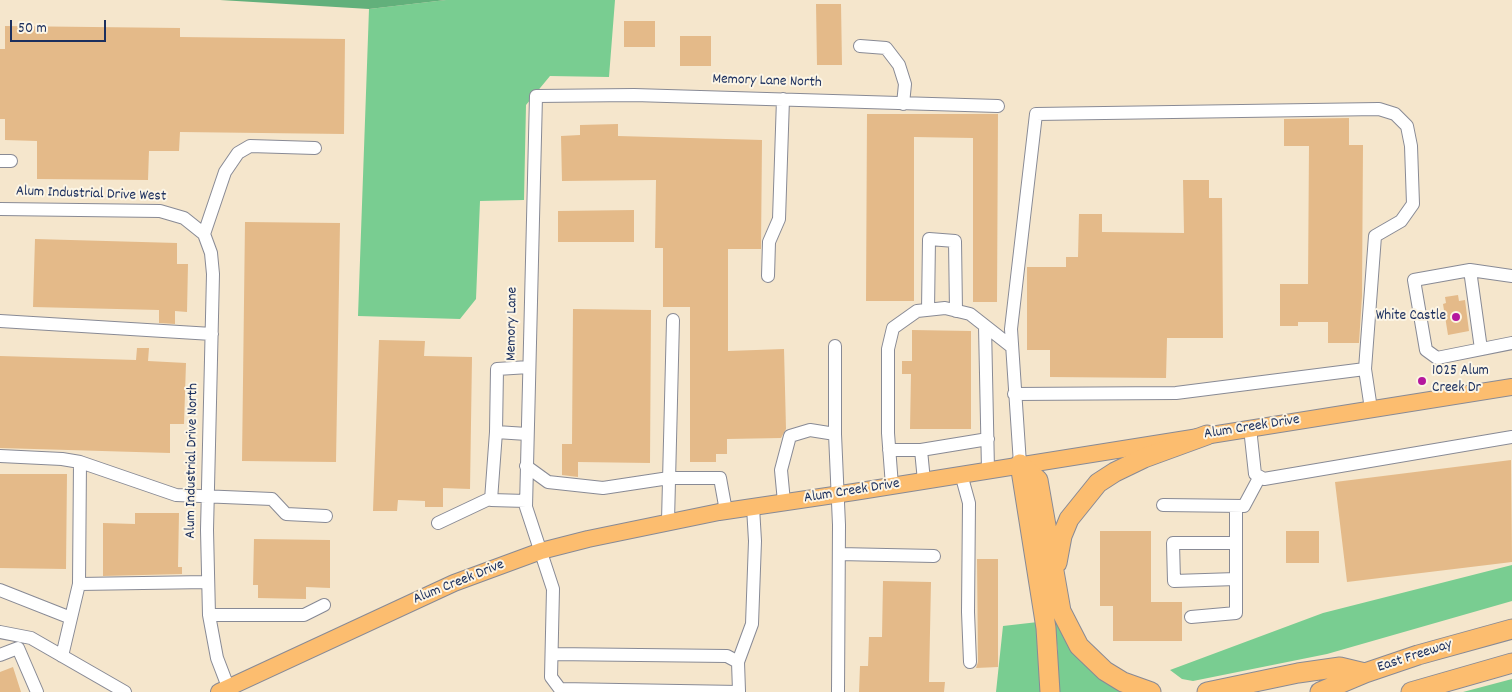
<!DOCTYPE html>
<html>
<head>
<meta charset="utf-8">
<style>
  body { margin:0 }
  #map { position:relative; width:1512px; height:692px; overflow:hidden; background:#f5e6cc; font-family:Dekko,sans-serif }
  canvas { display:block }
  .scale { position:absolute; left:10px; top:20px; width:96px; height:22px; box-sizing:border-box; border:2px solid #1b2f5e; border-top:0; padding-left:6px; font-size:15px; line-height:18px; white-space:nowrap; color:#1b2f5e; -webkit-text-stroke:4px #fcf5e5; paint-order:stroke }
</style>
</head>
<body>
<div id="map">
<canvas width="1512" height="692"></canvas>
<div class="scale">50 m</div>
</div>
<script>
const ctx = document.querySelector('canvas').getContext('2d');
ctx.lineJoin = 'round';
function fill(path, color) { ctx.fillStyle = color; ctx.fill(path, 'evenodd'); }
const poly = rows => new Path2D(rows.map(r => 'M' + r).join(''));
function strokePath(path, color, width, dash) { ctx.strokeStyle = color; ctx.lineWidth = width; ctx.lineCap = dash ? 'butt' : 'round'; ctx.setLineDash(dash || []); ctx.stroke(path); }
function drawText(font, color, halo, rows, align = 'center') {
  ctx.font = font + ' Dekko,sans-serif'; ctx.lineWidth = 4; ctx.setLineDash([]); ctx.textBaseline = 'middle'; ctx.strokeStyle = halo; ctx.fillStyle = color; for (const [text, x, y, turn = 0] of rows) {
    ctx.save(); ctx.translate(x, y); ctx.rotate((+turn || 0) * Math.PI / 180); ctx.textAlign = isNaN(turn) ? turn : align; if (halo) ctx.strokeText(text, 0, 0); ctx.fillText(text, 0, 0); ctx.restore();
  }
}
fill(poly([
  [446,0,615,0,609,77,550,76,526,105,524,200,480,201,476,299,460,319,358,316,369,9],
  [1512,565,1512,601,1327,654,1193,681,1182,679,1170,670,1323,613],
  [1058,619,1129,692,1058,692,1058,652,1054,620],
  [1038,622,1044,692,996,692,1003,626],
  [1512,679,1512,692,1463,692]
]), '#79cd91');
fill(poly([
  [220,0,446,0,369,9]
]), '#62b07b');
fill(poly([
  [816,4,841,4,842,65,817,65],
  [624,21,655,21,655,47,624,47],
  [5,26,180,28,180,37,345,39,344,134,180,132,179,151,149,151,148,180,37,179,37,141,5,140,5,119,0,119,0,49,5,49],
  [680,36,711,36,711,66,680,66],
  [867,114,998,114,997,302,973,302,973,138,914,137,914,301,866,301],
  [1349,118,1349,145,1363,145,1362,296,1359,343,1328,343,1328,322,1298,322,1298,326,1280,326,1280,284,1308,284,1309,146,1284,146,1284,119],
  [618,124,618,136,762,140,761,249,728,249,728,351,784,349,786,429,781,438,727,439,727,454,716,454,716,462,690,462,690,307,663,307,663,248,655,248,656,180,562,181,561,136,580,135,580,125],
  [1183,180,1209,180,1209,198,1222,198,1223,338,1167,338,1166,378,1050,377,1050,350,1027,350,1027,267,1066,267,1066,257,1078,257,1079,214,1102,214,1102,232,1184,233],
  [634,210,634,242,558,242,558,211],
  [245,222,340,223,336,462,242,461],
  [35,239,177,243,177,264,188,264,187,312,175,311,175,324,159,323,159,310,33,307],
  [1458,295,1459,301,1465,300,1469,331,1448,335,1443,304,1446,303,1445,297],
  [573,309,651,310,650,463,578,462,578,477,562,475,562,444,572,444],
  [912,330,971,331,971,429,910,429,911,374,902,374,902,361,912,361],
  [379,340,425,341,424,356,472,357,470,489,443,488,443,507,425,507,425,501,398,500,397,511,373,511],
  [137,348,149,348,148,361,186,363,184,424,170,424,170,453,0,448,0,356,136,360],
  [1511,460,1512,562,1347,582,1335,482],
  [0,474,67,474,66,569,0,568],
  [135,513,179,513,178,567,182,567,182,574,103,576,103,523,135,524],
  [1100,531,1151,531,1151,602,1182,602,1182,641,1113,641,1113,606,1100,606],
  [1286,531,1319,531,1319,563,1286,563],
  [254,539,330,540,330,588,306,587,306,599,258,598,258,585,253,585],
  [977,559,998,559,998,667,976,668,978,662],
  [883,581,931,582,929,682,945,682,944,692,859,692,860,666,868,666,869,637,882,637],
  [13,667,21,692,0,692,0,672]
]), '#e4ba89');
const minor = poly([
  [860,46,886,48,899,65,905,84,903,104],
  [0,161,11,161],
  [0,209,160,211,184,218,204,234,211,253,213,274,207,530,209,615,217,658,230,692],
  [204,234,225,172,238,153,250,146,315,148],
  [1470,270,1481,349],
  [768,276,769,242,779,219,783,99],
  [1512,276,1470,270,1414,280,1426,350,1437,358,1512,343],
  [928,310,929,239,955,241,956,311],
  [0,321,212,334],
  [985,326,988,470],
  [1014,394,1176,393,1365,369,1371,409],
  [1250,428,1255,474,1264,479,1512,437],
  [496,432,527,434],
  [835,434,835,346],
  [889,450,921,450,924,481],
  [921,450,988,439],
  [0,456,62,459,80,462,176,495,272,499,286,514,326,516],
  [1020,464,1011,329,1036,114,1379,109,1395,114,1407,126,1411,146,1413,204,1401,221,1375,236,1365,369],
  [526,466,548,482,603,488,669,478,720,478,726,511],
  [961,474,969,503,968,612,970,662],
  [892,486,888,433,888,349,893,328,917,311,945,308,970,314,1012,347],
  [526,501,491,500,496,432,497,369,529,367],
  [784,502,781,470,790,436,810,430,835,434,839,525,838,692],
  [1163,505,1244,506,1259,478],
  [668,521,673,320],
  [438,523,491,498],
  [839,554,934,556],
  [1236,579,1174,581,1173,543,1236,543],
  [79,584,80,462],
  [0,590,71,618],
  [209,615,304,615,324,605],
  [1191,617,1236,613,1236,507],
  [0,632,31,638,125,692],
  [552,654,727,656,738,662,739,691],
  [0,655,18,648,37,692],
  [62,656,79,584,207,582],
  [738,662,752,624,755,541,753,507],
  [739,692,560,689,551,677,553,589,526,507,536,96,634,95,998,106]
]);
const major = poly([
  [219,692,454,583,541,551,588,539,719,512,854,492,1512,387]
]);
const highway = poly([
  [1020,464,1038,480,1061,611,1079,646,1105,671,1123,682,1151,692],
  [1020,464,1046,628,1050,692],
  [1057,563,1062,536,1069,519,1098,483,1115,472,1144,458,1207,435],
  [1207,692,1298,673,1340,667,1365,673],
  [1320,692,1365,673,1418,655,1512,629],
  [1411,692,1512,663]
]);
strokePath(minor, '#888a95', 14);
strokePath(major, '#888a95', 18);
strokePath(highway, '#888a95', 21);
strokePath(minor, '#fff', 12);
strokePath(major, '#fcbd6f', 16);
strokePath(highway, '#fcbd6f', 19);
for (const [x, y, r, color] of [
  [1456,317,5,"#b5179e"],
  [1422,381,5,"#b5179e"]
]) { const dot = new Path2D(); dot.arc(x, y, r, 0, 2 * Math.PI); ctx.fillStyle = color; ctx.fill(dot); strokePath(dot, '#fcf5e5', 2); }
drawText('15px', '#1b2f5e', '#fcf5e5', [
  ["Memory Lane North",767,82,2],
  ["Alum Industrial Drive West",91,195,2],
  ["Memory Lane",513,324,-89],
  ["Alum Creek Drive",1252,428,-9],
  ["Alum Industrial Drive North",193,461,-89],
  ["Alum Creek Drive",852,492,-9],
  ["Alum Creek Drive",459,583,-22],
  ["East Freeway",1415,657,-18]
]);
drawText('15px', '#1b2f5e', '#fcf5e5', [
  ["White Castle",1446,317],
  ["1025 Alum",1432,372,"left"],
  ["Creek Dr",1432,389,"left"]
], 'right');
</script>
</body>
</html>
